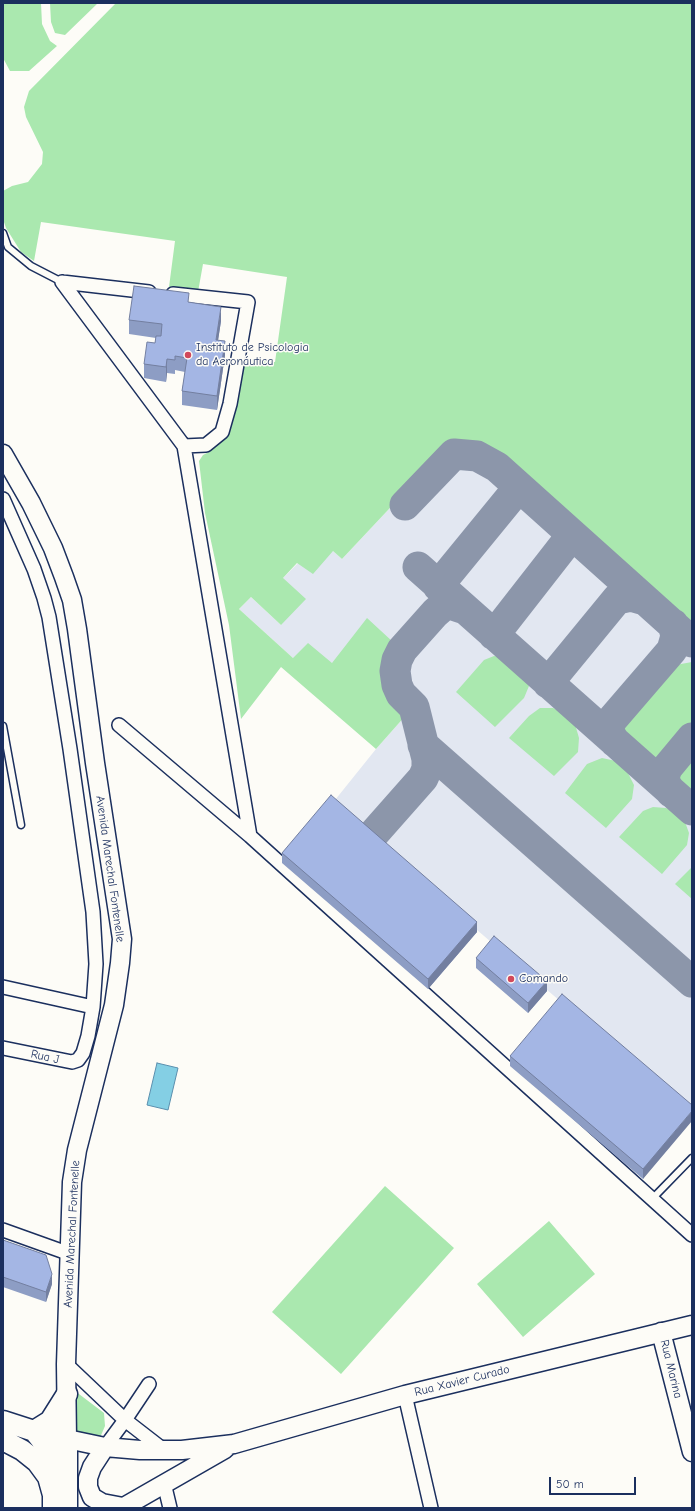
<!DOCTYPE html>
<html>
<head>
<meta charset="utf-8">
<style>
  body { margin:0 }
  #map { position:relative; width:695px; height:1511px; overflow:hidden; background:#fdfcf7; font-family:"Comic Neue",sans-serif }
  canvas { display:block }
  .frame { position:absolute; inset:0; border:4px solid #1b2f5e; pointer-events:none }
  .scale { position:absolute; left:549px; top:1477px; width:87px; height:18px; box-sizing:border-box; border:2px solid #1b2f5e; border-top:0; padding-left:5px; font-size:12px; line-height:14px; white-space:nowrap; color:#1b2f5e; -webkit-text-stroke:3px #fdfcf7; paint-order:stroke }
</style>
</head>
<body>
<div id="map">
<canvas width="695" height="1511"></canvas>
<div class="frame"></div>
<div class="scale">50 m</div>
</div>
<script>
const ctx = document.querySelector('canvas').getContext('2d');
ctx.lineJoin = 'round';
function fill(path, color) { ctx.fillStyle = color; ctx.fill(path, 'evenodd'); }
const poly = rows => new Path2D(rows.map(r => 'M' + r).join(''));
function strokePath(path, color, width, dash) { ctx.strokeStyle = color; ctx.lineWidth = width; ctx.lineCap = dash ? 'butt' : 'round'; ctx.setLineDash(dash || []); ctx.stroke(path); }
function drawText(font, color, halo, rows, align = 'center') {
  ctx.font = font + ' "Comic Neue",sans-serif'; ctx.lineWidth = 3; ctx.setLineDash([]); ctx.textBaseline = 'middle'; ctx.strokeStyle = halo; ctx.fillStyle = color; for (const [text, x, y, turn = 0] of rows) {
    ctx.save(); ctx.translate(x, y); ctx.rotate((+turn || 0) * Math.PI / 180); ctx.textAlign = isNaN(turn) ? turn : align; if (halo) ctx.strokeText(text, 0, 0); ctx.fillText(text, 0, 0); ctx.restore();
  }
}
fill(poly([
  [472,445,482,448,492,453,692,629,692,1114,331,805,376,749,407,714,391,701,384,684,384,667,332,663,293,658,239,609,251,597,281,625,283,578,298,563,333,551,342,559,435,460,454,447]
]), '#e2e7f1');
fill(poly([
  [3,3,41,3,42,24,50,41,57,46,29,71,10,71,3,58],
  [50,3,98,3,65,35,55,33,51,22],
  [116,3,692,3,692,629,492,453,482,448,472,445,454,447,435,460,342,559,333,551,313,574,297,563,283,578,306,599,281,625,251,597,239,609,293,658,308,643,332,663,367,618,393,642,384,667,384,684,392,701,407,714,376,749,281,667,241,719,229,625,205,513,199,461,203,455,209,452,208,448,228,433,230,428,240,358,275,362,287,277,203,264,198,292,169,287,175,241,41,222,34,261,21,252,6,228,3,219,3,191,12,186,28,182,42,164,43,152,26,117,24,107,29,91],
  [494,656,503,657,526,679,529,686,524,698,495,727,456,692,484,660],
  [692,662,692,724,665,756,648,761,633,755,624,740,624,722,670,666],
  [540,708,553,708,567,715,575,724,579,738,578,752,554,776,509,738,529,716],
  [692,754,692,805,688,802,680,787,679,768],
  [602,758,616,761,627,771,634,785,632,799,606,828,565,793,587,764],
  [653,807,666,808,677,813,685,822,689,833,687,845,662,874,619,837,643,811],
  [692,867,692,899,675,884],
  [385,1186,454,1248,341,1374,272,1312],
  [549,1221,595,1274,523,1337,477,1284],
  [75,1391,104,1413,105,1426,99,1440,73,1435]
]), '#aae8af');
const water = poly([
  [157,1063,178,1068,168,1110,147,1105,157,1063]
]);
fill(water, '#84cfe4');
strokePath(water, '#5a8fae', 1);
strokePath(poly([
  [405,505,454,454,477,456,497,467,692,642],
  [418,567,692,810],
  [438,586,519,487],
  [494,635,572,535],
  [548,683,617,599,631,596,645,600],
  [615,742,611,736,609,729,610,722,672,650,676,636,673,624],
  [423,745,692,982],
  [671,792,666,785,664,777,667,768,692,738],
  [370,838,423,778,427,769,427,759,414,707,401,694,397,685,395,671,397,660,402,650,435,613,443,606,450,604,462,608]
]), '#8c96aa', 31);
const lane = poly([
  [3,233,8,247,31,266,62,282],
  [3,726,21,825],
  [652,1199,692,1158]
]);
const street = poly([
  [62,282,184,446,250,836],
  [62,282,149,292],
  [173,294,248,302,230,404,222,432,206,445,184,446],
  [3,499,34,569,44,598,49,617,70,749,93,912,96,964,93,1007,88,1036,83,1053,78,1060,72,1062,67,1061,3,1048],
  [119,725,250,836,692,1235],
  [3,987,93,1007],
  [3,1230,70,1254],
  [66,1364,125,1420,165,1451],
  [405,1395,431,1508],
  [105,1447,125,1420,149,1384],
  [164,1483,170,1508]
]);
const secondary = poly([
  [3,454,31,503,53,548,64,577,72,600,77,629,95,763,122,939,120,963,114,1005,77,1150,72,1182,66,1364,67,1439,105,1447,140,1450,182,1450,234,1444,405,1395,692,1325],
  [661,1332,692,1452],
  [105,1447,92,1467,88,1478,88,1487,92,1497,102,1503,123,1507],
  [122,1508,225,1449]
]);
const primary = poly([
  [3,1421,34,1431,67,1439,67,1508],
  [34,1431,46,1446,62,1481],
  [34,1431,50,1421,67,1394],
  [3,1440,22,1450,37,1462,48,1477,53,1495,53,1508]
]);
strokePath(lane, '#1b2f5e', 9);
strokePath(street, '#1b2f5e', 16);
strokePath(secondary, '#1b2f5e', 21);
strokePath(primary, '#1b2f5e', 23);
strokePath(lane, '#fdfcf7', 6);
strokePath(street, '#fdfcf7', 13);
strokePath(secondary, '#fdfcf7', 18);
strokePath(primary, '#fdfcf7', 20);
fill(poly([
  [189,302,221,321,218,340,225,355,217,410,182,405,182,391,185,372,175,370,175,374,167,373,166,382,144,378,144,364,155,343,156,338,129,334,129,320],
  [282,853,477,932,428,989,282,863],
  [476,958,547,991,528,1013,476,968],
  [510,1056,692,1105,643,1179,510,1066],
  [3,1240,52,1284,46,1302,3,1287]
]), '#8d9dc4');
fill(poly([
  [221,307,221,321,216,354,216,340],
  [225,341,225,355,217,410,217,396],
  [167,359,167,373,166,382,166,367],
  [477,922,477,932,428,989,428,979],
  [547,981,547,991,528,1013,528,1003],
  [692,1111,692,1121,643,1179,643,1169],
  [52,1274,52,1284,46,1302,46,1292]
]), '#737fa0');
const building = poly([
  [134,286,189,293,188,302,221,307,216,340,225,341,217,396,182,391,187,358,175,356,175,360,167,359,166,367,144,364,147,342,155,343,156,336,161,336,162,324,129,320,134,286],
  [331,795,477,922,428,979,282,853,331,795],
  [494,936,547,981,528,1003,476,958,494,936],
  [562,994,692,1105,692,1111,643,1169,510,1056,562,994],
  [3,1240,46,1255,52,1274,46,1292,3,1277,3,1240]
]);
fill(building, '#a4b6e4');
strokePath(building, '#737fa0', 1);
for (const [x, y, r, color] of [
  [188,355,4,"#d1495b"],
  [511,979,4,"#d1495b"]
]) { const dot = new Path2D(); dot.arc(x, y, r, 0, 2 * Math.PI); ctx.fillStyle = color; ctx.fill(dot); strokePath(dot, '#fdfcf7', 1.5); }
drawText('12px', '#1b2f5e', '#fdfcf7', [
  ["Instituto de Psicologia",196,348],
  ["da Aeronáutica",196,362],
  ["Comando",519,979]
], 'left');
drawText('12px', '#1b2f5e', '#fdfcf7', [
  ["Avenida Marechal Fontenelle",110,869,82],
  ["Rua J",45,1057,12],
  ["Avenida Marechal Fontenelle",72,1234,-87],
  ["Rua Marina",671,1369,76],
  ["Rua Xavier Curado",462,1381,-14]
]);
</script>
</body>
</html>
